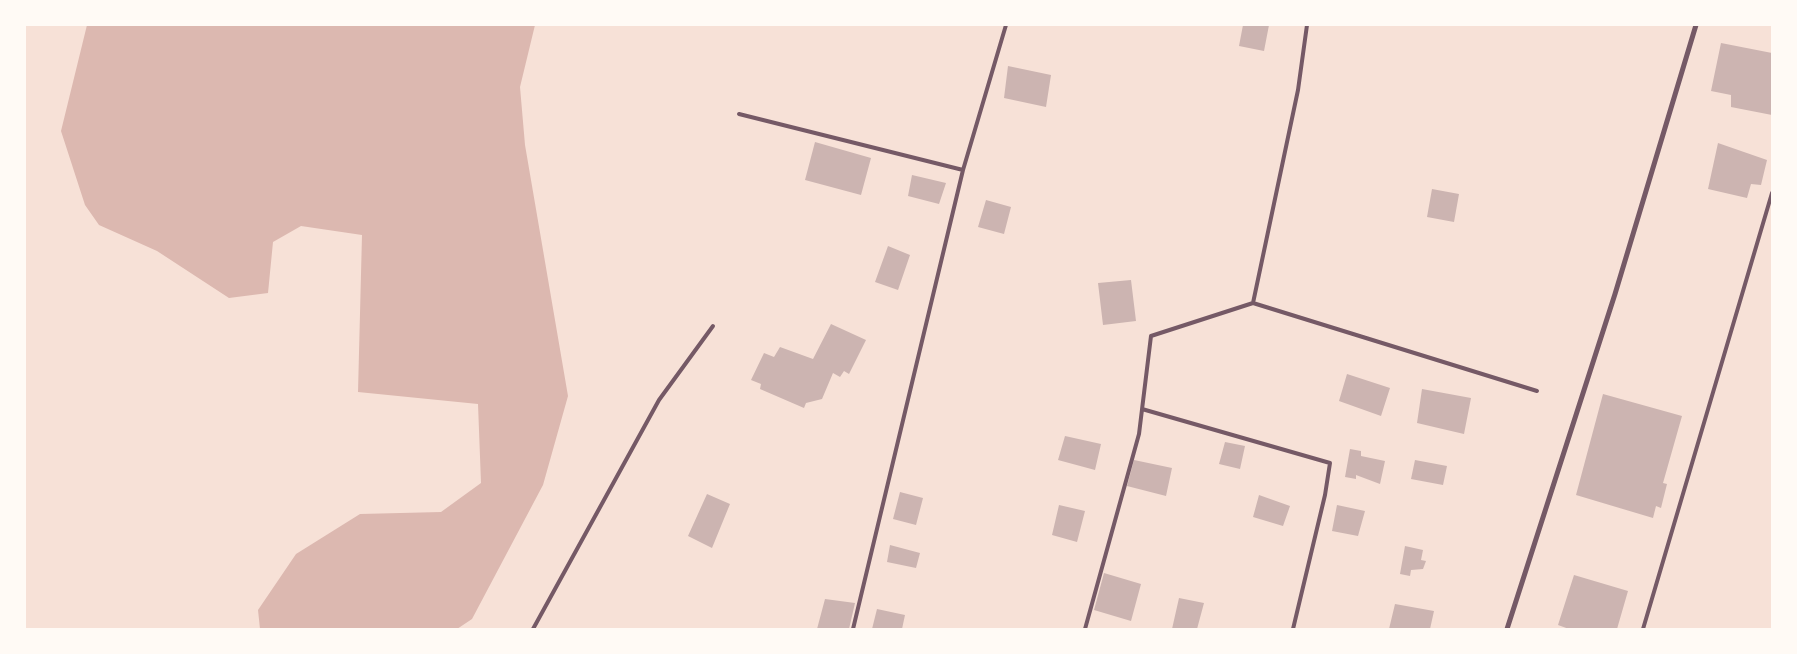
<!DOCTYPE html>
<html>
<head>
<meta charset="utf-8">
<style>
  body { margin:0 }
  #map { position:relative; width:1797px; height:654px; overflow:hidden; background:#f7e1d7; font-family:Inter,sans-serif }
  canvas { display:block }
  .frame { position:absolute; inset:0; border:26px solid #fffaf5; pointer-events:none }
</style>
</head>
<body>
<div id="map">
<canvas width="1797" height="654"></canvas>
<div class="frame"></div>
</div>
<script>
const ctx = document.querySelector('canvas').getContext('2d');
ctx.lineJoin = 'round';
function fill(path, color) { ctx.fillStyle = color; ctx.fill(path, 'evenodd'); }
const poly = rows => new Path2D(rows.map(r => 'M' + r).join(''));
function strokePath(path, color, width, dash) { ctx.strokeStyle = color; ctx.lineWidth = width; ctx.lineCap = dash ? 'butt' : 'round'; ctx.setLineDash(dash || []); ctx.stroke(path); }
fill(poly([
  [87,25,535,25,520,87,525,145,568,396,543,485,472,619,457,629,260,629,258,610,296,554,360,514,441,512,481,483,478,404,358,392,362,235,301,226,273,242,268,293,229,298,157,251,99,225,85,205,61,131]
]), '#dcb8b0');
fill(poly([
  [1243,25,1269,25,1264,51,1239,46],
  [1721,43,1772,53,1772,115,1731,107,1731,95,1711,91],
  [1008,66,1051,75,1046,107,1004,98],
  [815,142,871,158,861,195,805,180],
  [1718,143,1767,160,1761,185,1751,184,1747,198,1708,189],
  [912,175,946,183,939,204,908,196],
  [1432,189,1459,194,1454,222,1427,217],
  [986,200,1011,207,1004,234,978,227],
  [888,246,910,255,898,290,875,282],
  [1131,280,1136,321,1103,325,1098,283],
  [831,324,866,340,849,374,844,371,840,377,833,373,822,399,806,403,804,408,760,389,761,384,751,380,764,353,774,357,780,347,813,359],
  [1347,374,1390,388,1381,416,1339,401],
  [1422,389,1471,398,1464,434,1417,423],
  [1603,394,1682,416,1663,483,1667,484,1661,508,1656,506,1653,518,1576,495],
  [1065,436,1101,444,1095,470,1058,460],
  [1225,442,1245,446,1240,469,1219,464],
  [1350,449,1361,451,1361,456,1385,461,1380,484,1356,475,1356,479,1345,477],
  [1134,460,1172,468,1166,496,1127,486],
  [1415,460,1447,466,1443,485,1411,479],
  [900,492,923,498,916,525,893,519],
  [707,494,730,504,712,548,688,536],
  [1259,495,1290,506,1283,526,1253,517],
  [1059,505,1085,511,1077,542,1052,535],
  [1337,505,1365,511,1358,536,1332,531],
  [890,545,920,553,916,568,887,562],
  [1405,546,1423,550,1421,560,1426,561,1423,569,1411,570,1410,576,1400,574],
  [1104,573,1141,584,1131,621,1094,610],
  [1574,575,1628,591,1617,629,1569,629,1558,625],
  [1179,598,1204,603,1197,629,1172,629],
  [825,599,855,603,849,629,817,629],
  [1395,604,1434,611,1430,629,1389,629],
  [877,609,905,615,902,629,872,629]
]), '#ccb4b1');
strokePath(poly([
  [1307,25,1298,90,1253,303,1537,391],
  [739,114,963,170],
  [1142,409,1330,463,1325,495,1293,629],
  [533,629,659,400,713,326],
  [853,629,963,170,1006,25],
  [1085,629,1139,434,1151,336,1253,303],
  [1643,629,1772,193]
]), '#755966', 4);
strokePath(poly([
  [1507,629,1615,294,1696,25]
]), '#755966', 5);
</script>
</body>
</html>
